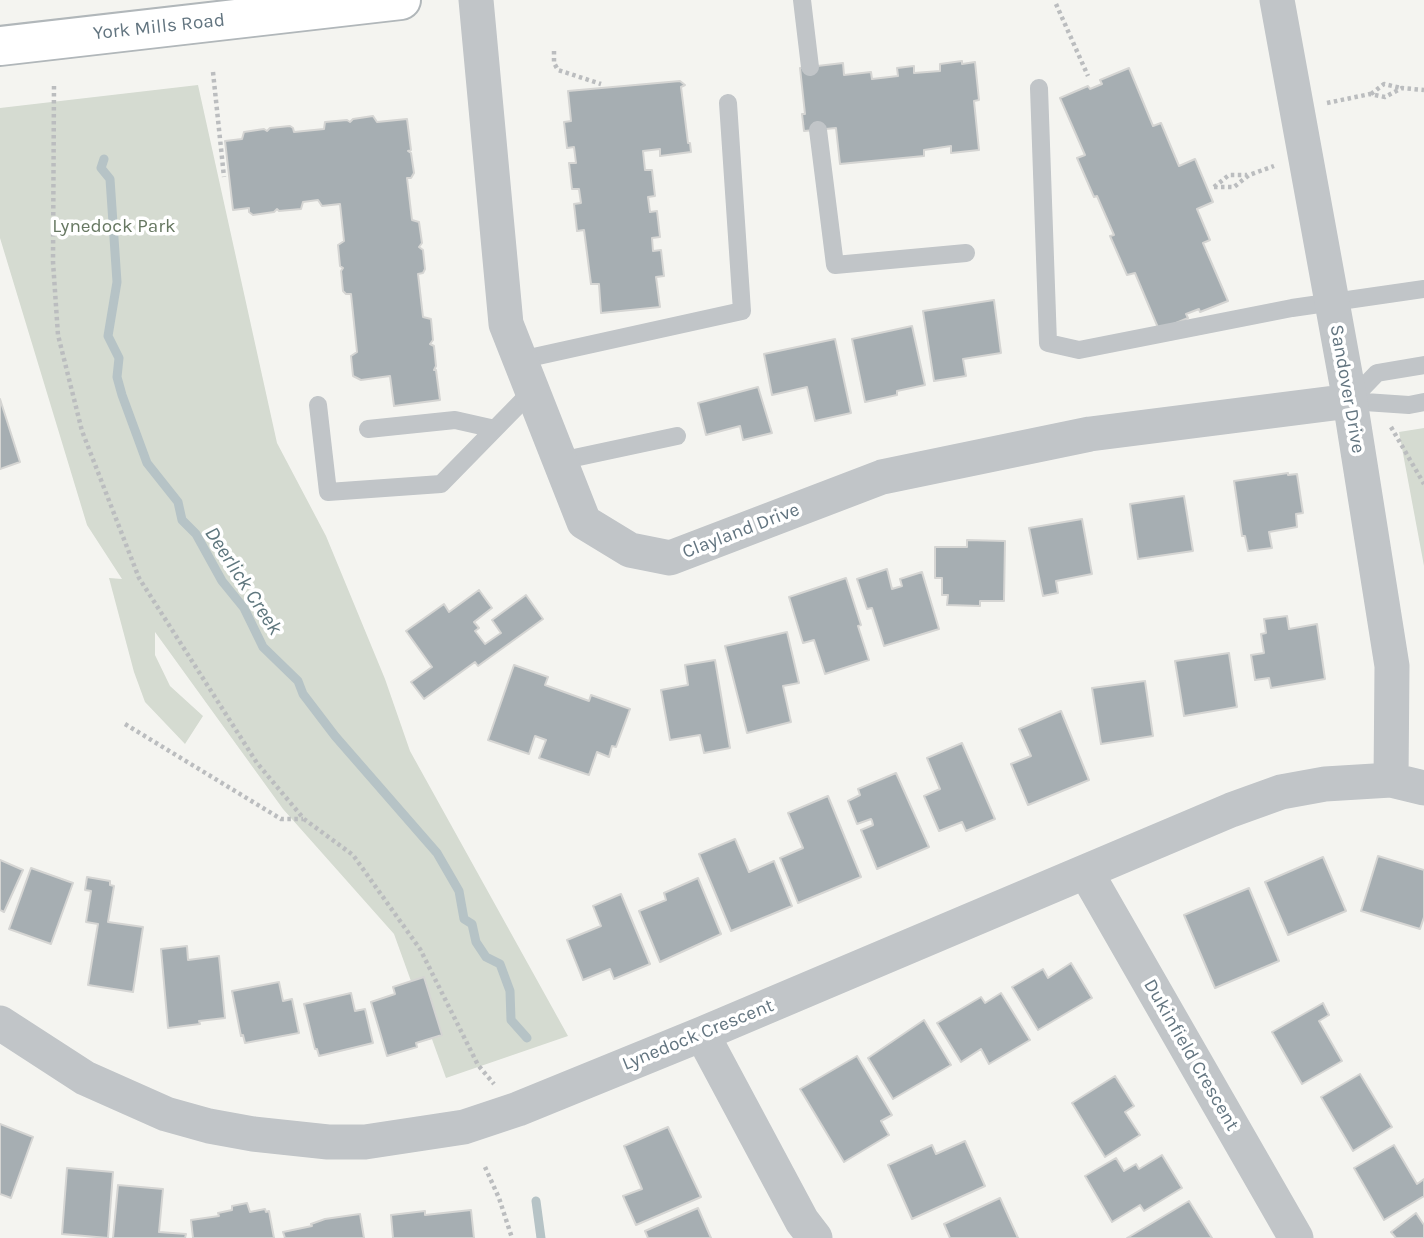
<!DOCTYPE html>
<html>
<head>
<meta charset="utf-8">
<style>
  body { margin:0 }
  canvas { display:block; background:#f4f4f0 }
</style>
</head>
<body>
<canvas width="1424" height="1238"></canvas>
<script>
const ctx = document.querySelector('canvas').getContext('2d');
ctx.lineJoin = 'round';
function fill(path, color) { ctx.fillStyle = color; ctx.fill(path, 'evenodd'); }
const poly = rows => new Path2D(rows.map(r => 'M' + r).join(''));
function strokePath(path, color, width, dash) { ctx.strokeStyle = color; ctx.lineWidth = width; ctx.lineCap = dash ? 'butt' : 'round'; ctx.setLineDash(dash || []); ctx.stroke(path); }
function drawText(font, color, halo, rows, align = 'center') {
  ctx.font = font + ' Karla,sans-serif'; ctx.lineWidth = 7; ctx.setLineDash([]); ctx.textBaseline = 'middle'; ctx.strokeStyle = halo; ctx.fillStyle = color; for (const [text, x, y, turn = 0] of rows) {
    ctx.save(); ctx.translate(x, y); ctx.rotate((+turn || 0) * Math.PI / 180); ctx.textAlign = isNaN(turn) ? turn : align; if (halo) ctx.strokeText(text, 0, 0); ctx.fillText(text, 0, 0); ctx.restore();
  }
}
fill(poly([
  [198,85,277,443,326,536,385,679,410,751,568,1036,446,1078,394,934,283,809,155,632,155,655,170,686,203,716,185,744,145,702,134,672,109,578,122,579,87,525,0,238,0,108],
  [1424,428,1424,566,1399,432]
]), '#d5dbd1');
strokePath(poly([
  [104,159,101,168,110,179,117,282,108,336,119,358,117,377,122,395,147,463,178,502,182,520,196,534,222,581,244,608,263,647,298,681,303,694,335,736,437,853,459,891,464,919,472,924,476,942,486,957,500,964,510,991,511,1020,527,1038],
  [536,1201,541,1238]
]), '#b6c3c6', 9);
const building = poly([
  [962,61,962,64,975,62,979,100,974,101,979,150,951,153,951,146,924,150,924,156,840,164,836,128,804,131,802,114,805,114,800,68,843,63,844,75,871,72,872,79,898,76,897,68,914,66,914,73,940,71,940,64,962,61],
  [1129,68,1153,126,1161,123,1179,166,1195,159,1213,202,1197,209,1210,240,1203,243,1228,301,1200,312,1199,309,1186,314,1188,318,1159,330,1135,273,1127,275,1110,236,1114,235,1097,196,1094,197,1077,158,1085,155,1060,98,1088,86,1090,89,1102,84,1100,80,1129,68],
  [680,81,685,85,681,87,688,143,690,143,691,152,660,156,660,149,643,151,645,170,652,170,655,196,648,197,650,212,657,211,660,237,652,238,653,251,661,250,664,276,656,277,660,307,601,313,599,284,591,284,584,230,577,231,574,204,581,203,579,189,572,189,569,163,576,163,574,147,567,148,564,122,571,121,568,91,680,81],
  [373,116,377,122,407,119,411,150,408,151,411,153,414,173,411,178,407,178,412,220,419,222,422,243,419,247,423,250,425,269,423,273,418,274,423,317,431,319,433,340,430,344,434,346,436,366,434,370,436,370,440,400,394,406,390,376,361,380,353,376,351,356,357,352,351,294,346,294,343,291,341,271,343,268,340,266,338,245,344,241,340,204,322,206,318,200,303,202,301,209,279,211,277,209,274,212,253,215,249,212,249,208,233,210,225,141,242,139,244,132,264,129,267,131,270,128,290,126,293,128,294,132,324,129,325,122,347,120,350,122,353,119,373,116],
  [994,300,1001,353,963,359,966,376,934,381,923,311,994,300],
  [912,326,925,385,897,391,897,395,865,402,852,339,912,326],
  [835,339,851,413,815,421,807,387,772,395,764,354,835,339],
  [758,387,772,433,743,440,740,426,706,435,698,403,758,387],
  [0,399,20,462,0,469,0,399],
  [1288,473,1288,475,1297,474,1303,513,1296,514,1297,527,1269,532,1272,548,1248,551,1245,536,1242,536,1234,481,1288,473],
  [1184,496,1193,551,1138,559,1130,504,1184,496],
  [1082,519,1092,574,1056,581,1058,593,1043,596,1029,528,1082,519],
  [967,540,1005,541,1004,601,980,601,980,606,947,605,948,595,942,595,942,578,935,578,935,547,967,547,967,540],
  [887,569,892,589,902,586,900,579,922,572,939,629,884,646,872,608,867,609,857,579,887,569],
  [846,578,861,625,858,626,869,660,825,674,814,640,803,643,789,597,846,578],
  [479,590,492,608,474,622,479,628,475,631,485,644,501,633,492,620,526,595,543,619,478,666,475,662,424,699,411,682,432,667,406,631,444,604,449,612,479,590],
  [1287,616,1289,629,1317,624,1325,679,1271,688,1269,678,1255,680,1251,655,1264,653,1261,634,1266,633,1264,619,1287,616],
  [787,632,799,683,783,686,791,722,747,733,725,646,787,632],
  [1229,653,1237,707,1184,716,1175,661,1229,653],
  [715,660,730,748,704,753,700,735,670,740,661,690,688,685,685,665,715,660],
  [514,665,548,677,545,685,589,701,591,695,630,709,616,747,612,746,609,757,597,752,589,775,539,758,546,740,535,736,529,754,488,740,514,665],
  [1145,681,1153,736,1101,744,1092,688,1145,681],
  [1061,711,1089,780,1028,805,1011,764,1031,756,1019,729,1061,711],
  [962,743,995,819,966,831,962,822,939,831,924,796,940,789,927,758,962,743],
  [896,773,929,847,877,869,861,830,873,825,872,821,871,819,857,824,848,801,860,795,858,789,896,773],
  [828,796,861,877,798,903,780,858,803,848,788,813,828,796],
  [735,839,749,872,774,861,792,906,731,931,699,854,735,839],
  [1378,856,1424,870,1424,917,1420,929,1361,911,1378,856],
  [1323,857,1346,911,1288,935,1265,882,1323,857],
  [0,860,23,870,4,912,0,910,0,860],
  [31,868,73,883,51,944,9,929,31,868],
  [87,877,110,881,110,885,114,886,108,922,143,927,133,992,88,985,98,924,86,922,91,891,85,890,87,877],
  [698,878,721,934,660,962,639,911,666,900,664,893,698,878],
  [1249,888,1279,961,1215,988,1184,915,1249,888],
  [621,894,650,964,614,979,610,969,583,980,567,940,601,926,593,906,621,894],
  [187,946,188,960,219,956,225,1018,199,1021,200,1024,168,1028,161,949,187,946],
  [1071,963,1092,998,1038,1030,1012,987,1043,969,1048,978,1071,963],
  [424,977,442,1035,416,1043,417,1047,387,1056,371,1002,395,994,393,987,424,977],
  [279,982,283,1001,292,999,299,1033,245,1043,243,1035,241,1036,232,991,279,982],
  [351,993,355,1011,365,1009,373,1043,319,1056,317,1049,315,1049,304,1004,351,993],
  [1001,993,1030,1040,989,1064,981,1049,961,1062,937,1023,981,997,985,1003,1001,993],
  [1323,1003,1329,1015,1319,1021,1342,1061,1302,1084,1272,1032,1323,1003],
  [924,1020,951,1065,893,1099,868,1058,924,1020],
  [857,1056,892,1115,881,1121,889,1135,844,1162,800,1089,857,1056],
  [1360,1074,1392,1127,1353,1151,1321,1097,1360,1074],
  [1115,1076,1134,1106,1125,1112,1140,1135,1105,1157,1072,1103,1115,1076],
  [0,1124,33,1137,11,1198,0,1194,0,1124],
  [668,1127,701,1197,636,1225,623,1196,642,1189,624,1146,668,1127],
  [965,1141,985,1186,912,1219,888,1165,932,1145,936,1154,965,1141],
  [1394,1145,1417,1184,1424,1179,1424,1196,1384,1220,1354,1168,1394,1145],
  [1162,1155,1182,1188,1144,1211,1140,1205,1112,1222,1085,1176,1116,1158,1124,1171,1136,1164,1139,1169,1162,1155],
  [67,1168,113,1172,108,1238,62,1234,67,1168],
  [118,1185,163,1189,159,1232,186,1234,185,1238,113,1238,118,1185],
  [1000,1198,1018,1238,950,1238,944,1224,1000,1198],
  [1189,1201,1212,1238,1127,1238,1189,1201],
  [247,1203,250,1212,265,1209,266,1212,269,1211,274,1238,193,1238,191,1220,219,1216,218,1213,232,1210,232,1206,247,1203],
  [698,1208,711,1238,648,1238,645,1231,698,1208],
  [471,1210,474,1238,393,1238,391,1215,425,1211,425,1215,471,1210],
  [1416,1213,1424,1225,1424,1238,1396,1238,1391,1232,1416,1213],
  [360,1214,364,1238,285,1238,283,1232,312,1226,311,1224,325,1219,360,1214]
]);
fill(building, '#a6aeb2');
strokePath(building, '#d5d5d3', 2);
const secondary = poly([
  [0,46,401,0]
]);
strokePath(secondary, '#b1b7ba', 42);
strokePath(poly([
  [1056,4,1088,76],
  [554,51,554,63,558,70,601,84],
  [213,72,224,177],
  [54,86,53,262,58,335,82,431,139,578,257,763,304,819,353,855,420,949,478,1065,494,1084],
  [1371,94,1384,84,1401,88],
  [1327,103,1370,94,1385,97,1402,88,1424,90],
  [1214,187,1234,187,1249,175,1274,166],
  [1214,187,1229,175,1247,175],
  [1391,427,1424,484],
  [125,724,281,819,303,819],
  [485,1167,499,1198,512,1238]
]), '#bbbdbf', 4.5, [3.5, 3.5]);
strokePath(poly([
  [802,0,810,67],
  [1039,88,1048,343,1079,350,1292,308,1424,289],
  [818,130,835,265,966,253],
  [520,360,742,311,728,103],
  [1350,401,1377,373,1424,365],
  [1350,401,1409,405,1424,402],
  [318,405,328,492,441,484,533,390],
  [368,429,455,420,495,429],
  [560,461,677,436]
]), '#c1c5c8', 18);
strokePath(poly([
  [476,0,506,324,584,522,630,550,670,558,882,477,1090,434,1350,401],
  [1277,0,1350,401,1392,666,1391,780],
  [1086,872,1296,1238],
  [0,1023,85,1078,166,1114,209,1126,253,1134,328,1142,365,1142,464,1127,518,1109,702,1034,1231,810,1281,792,1325,784,1391,780,1424,788],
  [702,1034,802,1221,815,1238]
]), '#c1c5c8', 35);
strokePath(secondary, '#fff', 38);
drawText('19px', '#637580', '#fff', [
  ["York Mills Road",159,27,-6],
  ["Sandover Drive",1347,389,80],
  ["Clayland Drive",741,531,-21],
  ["Lynedock Crescent",698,1035,-22],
  ["Dukinfield Crescent",1191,1055,60]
]);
drawText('19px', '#677862', '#fff', [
  ["Lynedock Park",114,227]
]);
drawText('italic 21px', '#5f777e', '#fff', [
  ["Deerlick Creek",243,581,57]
]);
</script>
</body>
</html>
